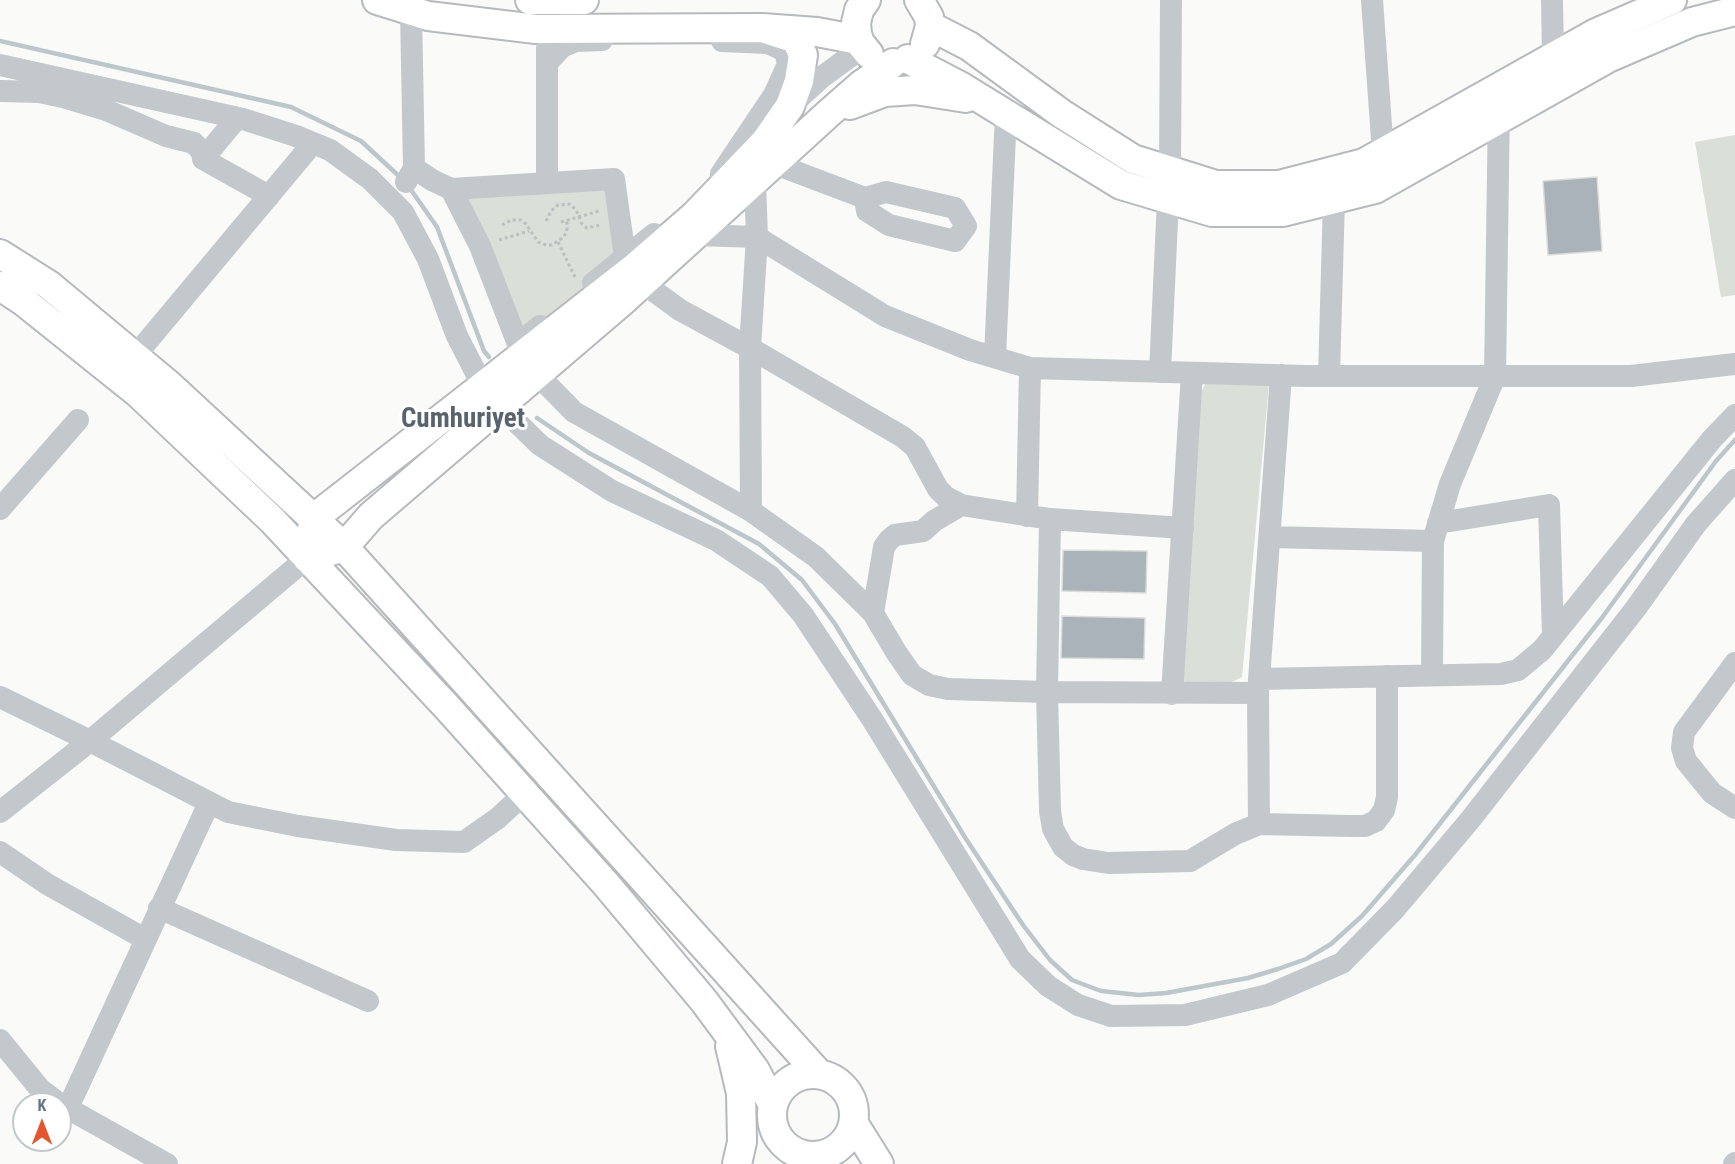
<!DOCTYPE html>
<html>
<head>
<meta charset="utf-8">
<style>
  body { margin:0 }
  #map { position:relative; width:1735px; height:1164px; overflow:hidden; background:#fafaf8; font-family:"Roboto Condensed",sans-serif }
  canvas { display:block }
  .north { position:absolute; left:12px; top:1092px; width:60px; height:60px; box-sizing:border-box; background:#fff; border:2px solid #c1c8cd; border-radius:50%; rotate:0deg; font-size:16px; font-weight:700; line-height:24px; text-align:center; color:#657683 }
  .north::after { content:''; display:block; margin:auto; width:21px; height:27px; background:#e4572e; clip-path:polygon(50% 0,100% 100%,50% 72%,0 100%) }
</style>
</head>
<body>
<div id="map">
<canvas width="1735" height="1164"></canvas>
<div class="north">K</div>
</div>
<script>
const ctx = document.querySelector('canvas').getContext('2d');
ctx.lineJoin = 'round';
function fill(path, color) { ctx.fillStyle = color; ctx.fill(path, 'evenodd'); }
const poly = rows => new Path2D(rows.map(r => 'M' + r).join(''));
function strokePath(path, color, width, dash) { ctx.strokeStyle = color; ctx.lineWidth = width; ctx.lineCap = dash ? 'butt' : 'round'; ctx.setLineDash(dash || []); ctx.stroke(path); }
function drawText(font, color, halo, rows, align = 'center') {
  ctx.font = font + ' "Roboto Condensed",sans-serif'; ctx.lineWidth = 6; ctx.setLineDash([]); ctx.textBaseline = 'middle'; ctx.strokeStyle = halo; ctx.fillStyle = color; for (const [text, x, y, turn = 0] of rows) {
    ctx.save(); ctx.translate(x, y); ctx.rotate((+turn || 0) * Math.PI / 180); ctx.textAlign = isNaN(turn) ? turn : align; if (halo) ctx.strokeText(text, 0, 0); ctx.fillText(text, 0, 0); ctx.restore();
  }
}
fill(poly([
  [1735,135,1735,295,1721,297,1695,142],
  [612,182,623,256,520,339,457,192],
  [1205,384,1269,384,1242,677,1232,682,1187,683,1181,679,1200,395]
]), '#dadfd7');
strokePath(poly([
  [0,41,291,107,361,141,401,178],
  [409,187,437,227,484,351,489,357],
  [537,418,589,453,759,544,802,580,835,624,966,839,1023,925,1050,960,1072,980,1101,991,1139,995,1166,993,1248,978,1278,969,1306,959,1331,944,1362,916,1415,855,1601,619,1716,461,1735,440]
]), '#bbc7cb', 4.5);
const building = poly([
  [1597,177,1602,251,1548,255,1543,181,1597,177],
  [1063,550,1147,551,1146,593,1062,591,1063,550],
  [1062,616,1145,618,1144,659,1061,658,1062,616]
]);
fill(building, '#aab3b9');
strokePath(building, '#dcdcda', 1.5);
const major = poly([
  [377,0,428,16,536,29,762,28,817,32,859,40],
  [530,0,584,0],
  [866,0,859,10,856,23,857,34,860,43,869,54],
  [919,0,929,17,930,26,925,44],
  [930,26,969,46,1062,114,1133,159,1216,185,1279,185,1364,163,1596,33,1672,0],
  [762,28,796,39,803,55,799,81,790,106,765,142,695,215,634,268,314,518,307,558,344,547,371,516,626,298,829,113,861,85,893,63],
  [908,59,960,86,1121,185,1212,212,1283,212,1375,189,1608,58,1692,22,1735,11],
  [850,105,885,92,915,90,966,98],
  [0,254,49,285,169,385,344,547,819,1074],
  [0,286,23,301,138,393,273,521,446,706,605,883,704,1001,755,1070,773,1105],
  [730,1046,741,1093,742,1142,737,1164],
  '772 1115a41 41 0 1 1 82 0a41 41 0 1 1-82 0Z',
  [854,1124,879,1164]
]);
strokePath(major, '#b5babe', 32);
strokePath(poly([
  [546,221,551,211,558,205,570,204,576,210,582,224,587,228,601,225],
  [561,222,599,211],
  [502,225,511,220,521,220,526,224,538,242,546,245,552,245,564,237,567,229,567,221],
  [499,240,529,231],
  [558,242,575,277]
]), '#bbbfc2', 3, [3, 3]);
strokePath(poly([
  [1372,0,1383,153],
  [1552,0,1553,57],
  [548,62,562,47,576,41,602,40],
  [0,65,243,119,296,136,330,150,370,179,403,212,428,259,457,336,476,373,500,406,540,445,612,491,716,540,770,576,803,615,872,719,1020,959,1048,986,1078,1005,1111,1016,1185,1015,1268,995,1342,963,1395,909,1470,820,1636,608,1696,524,1735,480],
  [1,91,39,92,63,97,106,110,166,136,194,143,202,152,203,159,269,196],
  [790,106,822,77,863,47],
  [203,159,237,118],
  [776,162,783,167,865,198,886,192,955,208,966,226,955,241,889,225,867,211,865,198],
  [414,168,432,180,451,189,614,179,625,257],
  [1170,171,1171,0],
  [721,174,774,95,788,64,785,51,768,43,722,41],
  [406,182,414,168,411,11],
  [547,182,547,48],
  [451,189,480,246,518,344,540,326],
  [696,235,757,237,885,316,970,350,1030,368,1306,376,1631,376,1735,364],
  [593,283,654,234],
  [643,283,680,310,750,348,903,437,915,447,938,489,946,497,961,505,1050,519,1183,528],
  [135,356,313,143],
  [995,357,1006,113],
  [527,364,574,412,751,511,816,557,873,613,896,652,912,675,929,685,948,689,1047,692,1258,693],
  [1160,372,1168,199],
  [1329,376,1334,199],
  [0,509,78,420],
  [751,511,750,348,757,237,755,182],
  [1027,516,1030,368],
  [1050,519,1047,692,1050,811,1053,829,1063,847,1073,855,1083,859,1108,863,1190,861,1235,834,1259,824,1350,826,1365,826,1376,821,1384,810,1387,797,1387,676],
  [1438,523,1549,505,1553,636],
  [1270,537,1433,541],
  [873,613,884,547,889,540,895,535,923,531,934,521,961,505],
  [1735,663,1684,732,1682,748,1686,761,1712,793,1735,808],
  [1432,675,1433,541,1450,484,1495,376,1499,106],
  [1259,679,1501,674,1518,670,1542,650,1712,439,1735,415],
  [1172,694,1192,373],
  [0,697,90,741,228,812,298,826,396,840,464,842,498,818,525,793],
  [0,812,90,741,307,558],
  [1259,824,1258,693,1281,375],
  [0,852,47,884,145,939],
  [159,908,368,1001],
  [0,1040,40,1089,60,1104],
  [60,1104,167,1164],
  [67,1110,209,803],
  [1734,1164,1735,1163]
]), '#c3c8cc', 22);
strokePath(major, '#fff', 28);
drawText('bold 27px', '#57646e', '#fff', [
  ["Cumhuriyet",463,420]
]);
</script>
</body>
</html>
